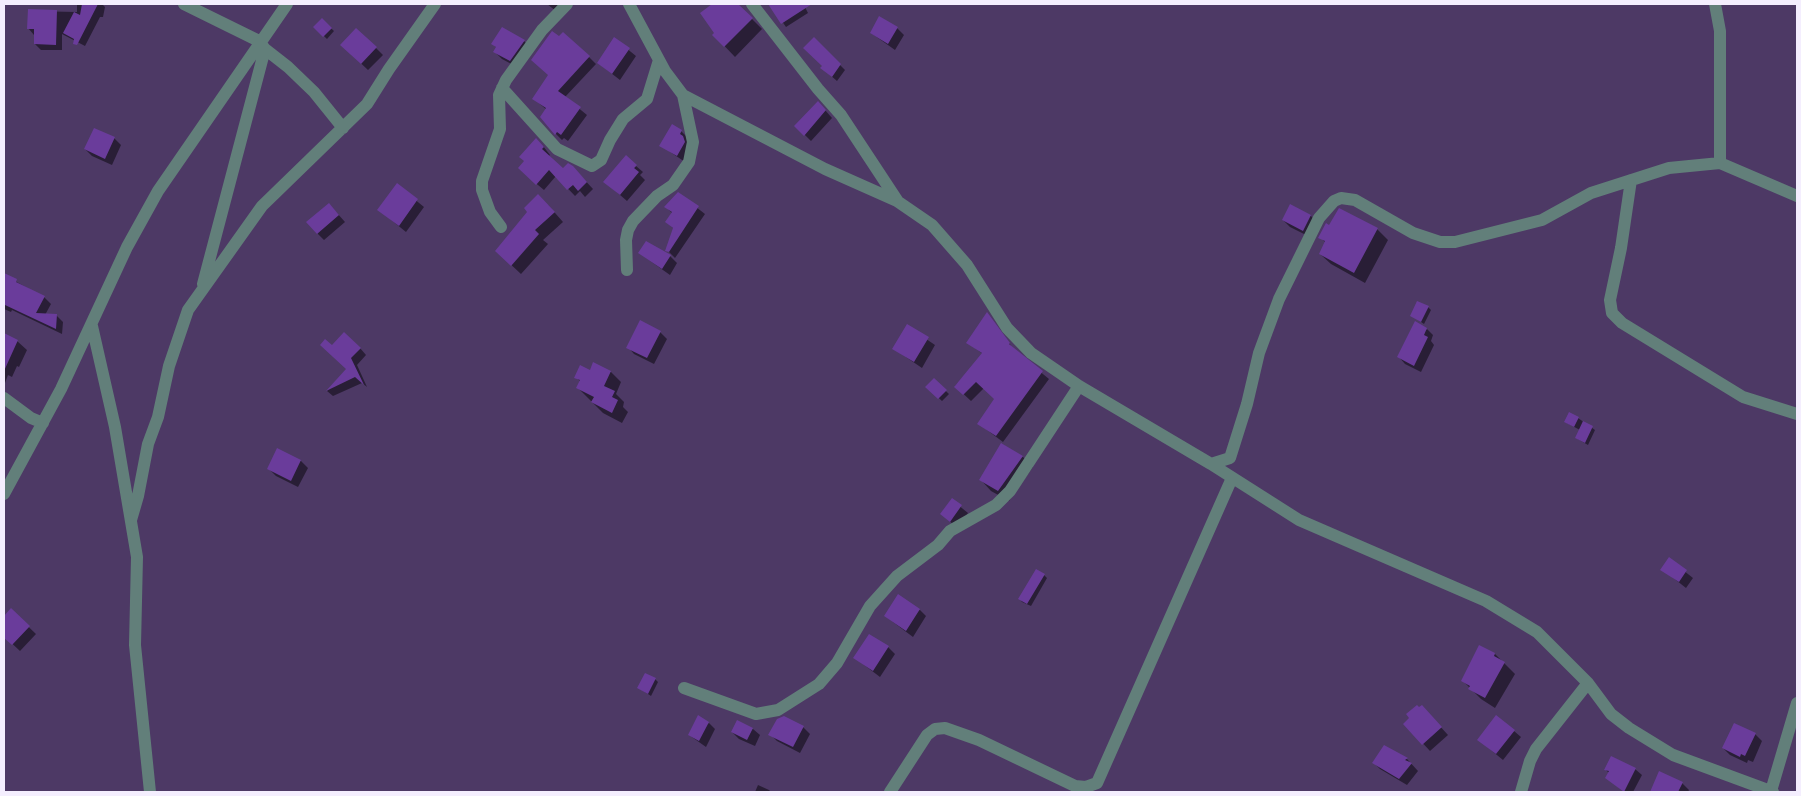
<!DOCTYPE html>
<html>
<head>
<meta charset="utf-8">
<style>
  body { margin:0 }
  #map { position:relative; width:1801px; height:796px; overflow:hidden; background:#4d3965; font-family:"Zilla Slab",serif }
  canvas { display:block }
  .frame { position:absolute; inset:0; border:5px solid #f4eefe; pointer-events:none }
</style>
</head>
<body>
<div id="map">
<canvas width="1801" height="796"></canvas>
<div class="frame"></div>
</div>
<script>
const ctx = document.querySelector('canvas').getContext('2d');
ctx.lineJoin = 'round';
function fill(path, color) { ctx.fillStyle = color; ctx.fill(path, 'evenodd'); }
const poly = rows => new Path2D(rows.map(r => 'M' + r).join(''));
function strokePath(path, color, width, dash) { ctx.strokeStyle = color; ctx.lineWidth = width; ctx.lineCap = dash ? 'butt' : 'round'; ctx.setLineDash(dash || []); ctx.stroke(path); }
fill(poly([
  [77,4,102,4,105,7,103,17,100,17,85,46,62,34,62,50,41,50,35,44,34,35,28,28,29,11,77,12],
  [547,4,566,4,556,11],
  [713,4,728,4,734,10,738,5,762,29,735,57,714,35,716,33,701,13],
  [777,4,810,4,805,7,808,13,786,27,772,7],
  [322,20,334,31,327,39,315,27],
  [897,28,904,35,895,50,871,33],
  [615,39,636,56,620,80,598,63],
  [814,39,845,70,837,81,822,68,823,66],
  [524,41,531,48,517,67,502,59,495,52,497,48,493,44],
  [376,48,383,55,368,70,349,52],
  [589,57,596,64,565,97,587,115,568,141,564,138,562,140,556,134,547,110,534,99,549,75],
  [825,110,832,118,811,141,796,126],
  [681,131,688,138,690,144,685,162,660,145],
  [114,138,121,145,112,165,92,156,85,149],
  [543,146,550,155,548,157,563,170,580,175,593,189,585,197,580,191,575,196,556,176,544,190,526,175],
  [636,166,643,172,640,175,645,180,627,201,612,188],
  [397,185,424,207,406,232,379,210],
  [678,193,705,214,675,258,667,250,674,229,666,222,672,213,666,207],
  [329,204,345,222,324,240,317,233],
  [548,205,563,222,543,240,548,244,521,274,506,260],
  [1291,206,1311,216,1317,223,1310,237,1290,227,1283,220],
  [1377,229,1388,240,1365,283,1331,264,1320,254,1326,243,1320,237],
  [646,242,670,256,677,263,670,275,639,253],
  [4,275,44,297,51,304,45,315,56,315,63,322,62,334,12,310,11,312,4,309],
  [1428,307,1431,310,1424,324,1411,315],
  [987,314,1015,351,1049,379,1003,442,979,424,996,399,984,388,971,401,955,386,983,354,968,343],
  [907,326,935,345,922,368,894,349],
  [1427,329,1433,335,1431,341,1434,345,1421,372,1405,364,1399,357],
  [660,332,667,339,654,364,634,354,628,347],
  [4,335,17,341,27,350,19,367,17,366,12,377,8,375,5,383],
  [333,346,360,348,366,355,357,365,367,387,362,383,333,396,327,391,347,369],
  [591,372,611,372,621,382,616,394,624,402,623,407,628,412,622,423,603,413,578,388,581,382,576,377],
  [934,380,949,394,942,401,927,387],
  [1578,418,1595,430,1588,445,1576,438,1580,430,1565,422],
  [1002,444,1023,457,1033,467,1009,501,991,491,981,480],
  [278,450,301,461,308,468,298,487,276,476,269,469],
  [952,500,968,513,957,528,942,514],
  [1669,559,1693,578,1686,588,1662,569],
  [1044,575,1047,578,1031,606,1022,602,1019,598],
  [11,610,36,634,20,651,4,636,8,631,4,626,4,618],
  [920,610,926,616,913,637,885,616],
  [888,647,895,654,880,677,855,658],
  [1495,654,1515,674,1495,708,1481,699,1463,681],
  [655,679,658,682,651,696,639,688],
  [1428,713,1448,735,1430,751,1405,724],
  [709,723,715,729,706,747,689,735],
  [1735,724,1755,734,1762,741,1753,762,1748,760,1747,763,1730,755,1723,748],
  [803,727,810,734,800,753,777,741,770,734],
  [753,729,760,735,755,746,739,739,732,732],
  [1514,731,1521,737,1503,760,1486,746],
  [1385,747,1407,759,1418,771,1407,785,1380,769,1373,762],
  [1635,769,1642,775,1633,792,1624,792,1607,778,1609,773,1606,770],
  [1660,773,1682,783,1689,790,1688,792,1651,792],
  [758,785,769,790,771,792,755,792]
]), '#0007');
fill(poly([
  [82,4,98,4,77,45,73,44,74,39,63,33,74,12,80,15],
  [712,4,738,4,753,18,724,47,712,35,714,33,700,13],
  [768,4,812,4,781,24],
  [28,9,57,10,56,45,34,44,34,29,27,29],
  [879,16,898,27,888,44,870,33],
  [322,18,332,28,323,37,313,27],
  [502,27,525,40,510,61,493,52,496,47,491,44],
  [356,28,377,47,361,64,340,45],
  [552,31,559,36,563,32,590,56,558,91,581,107,561,135,557,132,555,135,540,117,546,108,532,99,548,75,531,60],
  [614,37,630,48,612,74,597,63],
  [814,37,841,64,832,77,820,68,822,66,803,48],
  [818,101,826,110,804,136,794,126],
  [672,124,682,130,680,134,683,136,685,142,677,156,659,146],
  [94,128,115,137,105,159,84,149],
  [536,138,544,147,542,149,563,168,568,163,573,166,587,182,578,191,573,185,567,190,549,170,536,185,518,168,524,161,519,157],
  [626,155,637,165,634,168,639,172,620,195,603,182],
  [397,183,418,199,399,226,377,210],
  [678,192,699,206,669,252,665,251,673,228,665,222,672,212,664,207],
  [538,194,555,212,535,230,539,234,511,266,495,251,527,212,524,208],
  [329,203,339,215,317,234,306,222],
  [1290,204,1311,215,1303,231,1282,220],
  [1339,208,1378,228,1354,273,1319,254,1325,241,1318,238,1326,223,1329,225],
  [646,241,671,255,662,269,638,253],
  [4,273,17,279,16,282,45,296,36,313,57,314,56,329,5,305,4,308],
  [1417,301,1429,306,1421,322,1410,316],
  [987,312,1010,343,1009,344,1043,371,996,436,977,424,994,399,976,382,963,395,954,387,982,353,966,343],
  [640,320,661,331,647,358,626,348],
  [1415,321,1427,328,1424,335,1428,337,1414,366,1397,357],
  [907,324,929,337,914,362,892,349],
  [344,332,361,348,351,358,364,385,355,377,326,391,346,369,320,345,325,339,332,345],
  [4,333,18,340,4,371],
  [593,362,611,371,604,386,615,391,612,397,618,400,612,413,591,402,594,397,576,388,580,380,574,378,580,365,590,370],
  [934,378,947,390,938,399,925,387],
  [1569,412,1579,417,1574,427,1564,422],
  [1583,421,1593,426,1585,443,1575,438],
  [1001,443,1023,456,998,491,979,480],
  [277,448,301,460,291,481,267,469],
  [952,498,962,505,950,522,940,514],
  [1669,557,1687,570,1679,582,1660,570],
  [1036,569,1045,574,1027,604,1018,599],
  [898,594,920,609,906,631,884,616],
  [11,608,30,626,12,645,4,638,4,616],
  [869,634,889,646,873,671,853,658],
  [1479,645,1495,653,1494,656,1505,662,1485,698,1468,689,1470,686,1461,681],
  [645,673,656,678,648,694,637,688],
  [1417,705,1419,707,1422,705,1442,727,1422,745,1403,724,1409,718,1406,714],
  [698,715,709,722,699,741,688,735],
  [1496,715,1515,730,1496,754,1477,740],
  [784,716,804,726,793,747,768,735,777,719],
  [737,720,753,728,747,740,731,732],
  [1734,723,1756,733,1745,756,1741,754,1740,757,1722,748],
  [1384,745,1408,758,1405,760,1412,763,1399,779,1372,763],
  [1611,756,1636,768,1624,792,1605,778,1609,771,1604,770],
  [1659,771,1683,782,1678,792,1650,792]
]), '#6a3c9b');
strokePath(poly([
  [184,4,259,41,265,49,288,67,314,92,343,128],
  [629,4,665,71,683,95,825,169,897,201,932,225,967,265,1007,328,1031,353,1079,386,1211,464,1299,520,1486,601,1537,632,1588,683,1611,714,1629,728,1673,755,1773,792],
  [752,4,818,89,841,115,897,200],
  [1715,4,1720,31,1720,163],
  [502,88,557,149,592,166,601,160,610,140,623,119,647,99,659,60],
  [1631,180,1621,248,1610,300,1612,313,1622,323,1743,397,1797,414],
  [501,227,490,212,482,190,482,181,500,129,499,95,506,80,542,30,567,4],
  [627,270,626,240,628,230,633,221,657,196,673,185,689,162,693,142,683,95],
  [203,284,265,49],
  [92,326,115,427,137,557,135,645,150,792],
  [4,398,31,418,43,423],
  [1211,464,1230,458,1247,404,1259,353,1279,299,1319,218,1334,201,1341,198,1355,200,1413,233,1440,242,1455,242,1542,220,1591,193,1669,168,1720,163,1797,196],
  [4,494,61,389,127,247,158,191,287,4],
  [131,520,138,496,148,444,158,417,169,366,188,310,262,206,367,104,389,69,435,4],
  [684,688,756,714,778,710,819,684,837,663,870,606,897,576,938,545,950,531,996,505,1010,491,1079,386],
  [1771,791,1797,703],
  [890,792,927,735,935,729,945,728,979,740,1075,786,1086,787,1097,783,1232,478],
  [1521,792,1530,761,1536,749,1588,683]
]), '#627f7a', 12);
</script>
</body>
</html>
